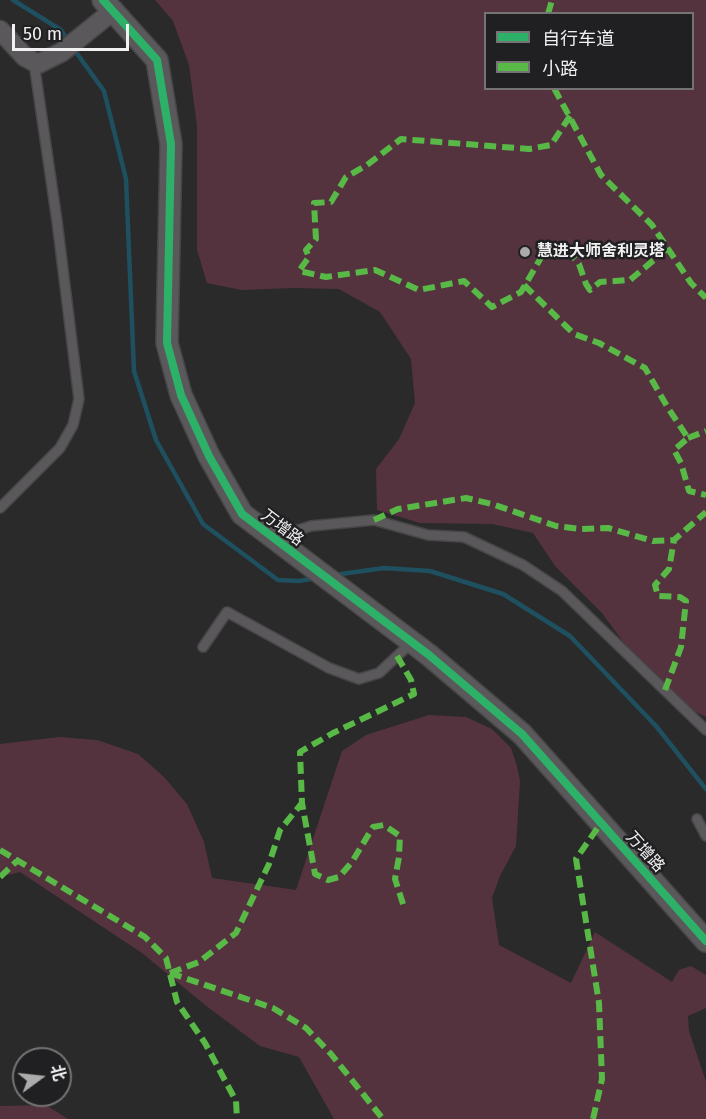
<!DOCTYPE html>
<html>
<head>
<meta charset="utf-8">
<style>
  body { margin:0 }
  #map { position:relative; width:706px; height:1119px; overflow:hidden; background:#2a2a2b; font-family:"Fira Sans","Noto Sans SC",sans-serif }
  canvas { display:block }
  .legend { position:absolute; left:484px; top:12px; width:210px; height:78px; box-sizing:border-box; background:#202022; border:2px solid #747475; margin:0; padding:8px 10px; list-style:none; font-size:18px; color:#f1f1f2 }
  .legend li { display:flex; align-items:center; gap:12px; height:30px }
  .legend b { width:30px; border:2px solid #747475 }
  .north { position:absolute; left:12px; top:1047px; width:60px; height:60px; box-sizing:border-box; background:#202022; border:2px solid #747475; border-radius:50%; rotate:75deg; font-size:16px; font-weight:700; line-height:24px; text-align:center; color:#f1f1f2 }
  .north::after { content:''; display:block; margin:auto; width:21px; height:27px; background:#ababac; clip-path:polygon(50% 0,100% 100%,50% 72%,0 100%) }
  .scale { position:absolute; left:12px; top:24px; width:117px; height:27px; box-sizing:border-box; border:3px solid #f1f1f2; border-top:0; padding-left:8px; font-size:18px; line-height:21px; white-space:nowrap; color:#f1f1f2; -webkit-text-stroke:4px #202022; paint-order:stroke }
</style>
</head>
<body>
<div id="map">
<canvas width="706" height="1119"></canvas>
<ul class="legend">
<li><b style="height:8px;background:#2db169"></b>自行车道</li>
<li><b style="height:8px;background:#58b947"></b>小路</li>
</ul>
<div class="north">北</div>
<div class="scale">50 m</div>
</div>
<script>
const ctx = document.querySelector('canvas').getContext('2d');
ctx.lineJoin = 'round';
function fill(path, color) { ctx.fillStyle = color; ctx.fill(path, 'evenodd'); }
const poly = rows => new Path2D(rows.map(r => 'M' + r).join(''));
function strokePath(path, color, width, dash) { ctx.strokeStyle = color; ctx.lineWidth = width; ctx.lineCap = dash ? 'butt' : 'round'; ctx.setLineDash(dash || []); ctx.stroke(path); }
function drawText(font, color, halo, rows, align = 'center') {
  ctx.font = font + ' "Fira Sans","Noto Sans SC",sans-serif'; ctx.lineWidth = 5; ctx.setLineDash([]); ctx.textBaseline = 'middle'; ctx.strokeStyle = halo; ctx.fillStyle = color; for (const [text, x, y, turn = 0] of rows) {
    ctx.save(); ctx.translate(x, y); ctx.rotate((+turn || 0) * Math.PI / 180); ctx.textAlign = isNaN(turn) ? turn : align; if (halo) ctx.strokeText(text, 0, 0); ctx.fillText(text, 0, 0); ctx.restore();
  }
}
fill(poly([
  [155,0,706,0,706,717,692,710,638,662,602,613,555,566,533,533,492,524,420,523,377,510,376,469,399,439,415,403,411,359,380,312,339,289,294,288,241,290,207,283,197,250,197,126,189,65,173,21],
  [486,14,692,14,692,88,486,88],
  [429,715,466,717,492,729,511,748,517,766,520,781,516,846,500,876,492,898,499,945,571,983,595,932,672,982,679,970,691,966,706,975,706,1008,688,1016,689,1031,706,1082,706,1119,334,1119,299,1057,260,1046,205,1005,142,953,20,872,0,877,0,744,59,737,97,740,138,754,164,777,187,804,204,842,212,878,296,890,342,751,366,735],
  [46,1105,68,1119,0,1119,0,1106]
]), '#54333f');
strokePath(poly([
  [13,0,61,30,68,41],
  [73,48,104,91,126,179,134,371,156,440,203,524,278,580,299,581,316,578],
  [334,575,384,568,430,571,503,594,570,636,656,726,706,789]
]), '#1e505f', 4.5);
const service = poly([
  [0,508,60,448,73,425,79,399,57,221,34,63],
  [276,537,311,526,374,520,428,535,464,537,523,565,562,591,706,730],
  [203,647,227,612,329,668,359,679,379,673,411,643],
  [697,819,706,836]
]);
const minor = poly([
  [0,30,25,57,38,64,62,52,114,10]
]);
const tertiary = poly([
  [103,0,157,60,171,144,167,343,181,395,209,456,242,514,429,655,522,734,706,941]
]);
strokePath(service, '#464647', 12);
strokePath(minor, '#464647', 21);
strokePath(tertiary, '#464647', 24);
strokePath(service, '#5b585b', 9);
strokePath(minor, '#5b585b', 18);
strokePath(tertiary, '#5b585b', 21);
strokePath(poly([
  [548,14,552,0],
  [554,88,601,175,652,225,691,283,706,298],
  [570,116,551,145,529,149,401,139,367,165,346,177,331,202,314,203,316,239,306,250,309,257,299,271,326,277,375,270,419,290,464,281,492,307,521,292,542,256,557,250,569,252,579,264,586,284,590,290,600,282,630,280,667,249],
  [524,285,574,334,599,343,645,368,668,408,688,438,674,450,681,463,689,491,706,495],
  [688,438,706,431],
  [374,520,398,509,466,498,492,504,556,526,581,529,608,528,653,541,674,540,706,512],
  [397,656,411,680,414,694,333,733,300,752,302,803,315,874,328,880,339,877,352,862,373,827,384,825,400,836,399,857,395,879,404,907],
  [665,690,681,647,686,601,680,597,658,596,655,585,669,569,674,540],
  [0,850,145,937,166,958,177,1002,205,1043,236,1101,237,1119],
  [0,877,17,861],
  [170,973,273,1008,306,1028,331,1054,383,1119],
  [170,973,199,962,236,933,269,864,280,830,302,803],
  [593,1119,602,1079,599,1003,576,859,601,823]
]), '#58b947', 6, [12, 6]);
strokePath(poly([
  [103,0,157,60,171,144,167,343,181,395,209,456,242,514,429,655,522,734,706,941]
]), '#2db169', 8);
for (const [x, y, r, color] of [
  [525,252,6,"#ababac"]
]) { const dot = new Path2D(); dot.arc(x, y, r, 0, 2 * Math.PI); ctx.fillStyle = color; ctx.fill(dot); strokePath(dot, '#202022', 2); }
drawText('bold 16px', '#f1f1f2', '#202022', [
  ["慧进大师舍利灵塔",537,252]
], 'left');
drawText('16px', '#f1f1f2', '#202022', [
  ["万增路",282,528,37],
  ["万增路",645,852,48]
]);
</script>
</body>
</html>
